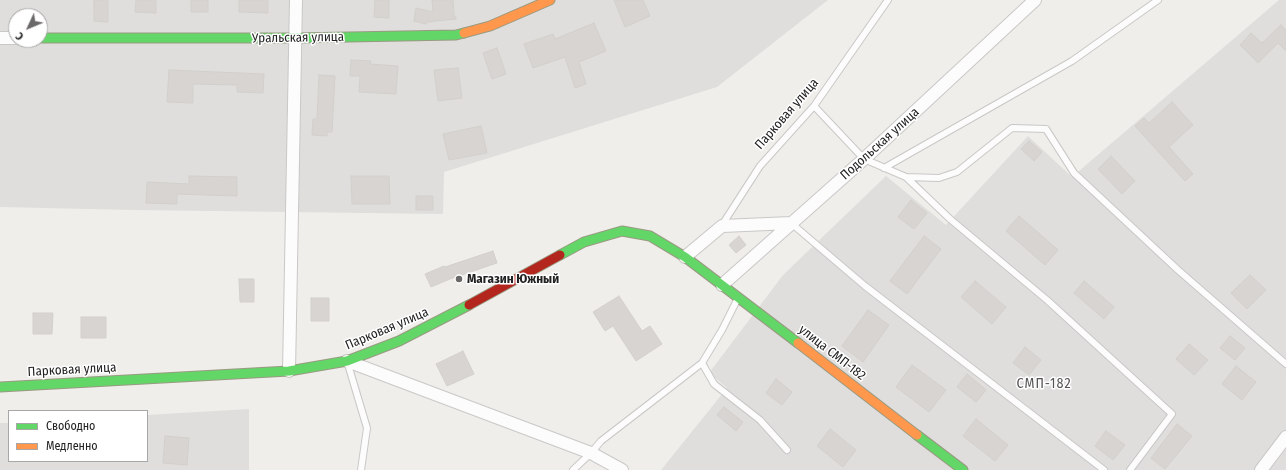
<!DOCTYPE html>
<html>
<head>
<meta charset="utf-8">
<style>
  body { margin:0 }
  #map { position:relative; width:1286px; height:470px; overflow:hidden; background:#f0eeeb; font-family:"Fira Sans Condensed",sans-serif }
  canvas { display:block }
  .legend { position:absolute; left:8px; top:410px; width:140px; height:52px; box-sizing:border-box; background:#fff; border:1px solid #a7a7a7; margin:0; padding:5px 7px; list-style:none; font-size:12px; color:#222 }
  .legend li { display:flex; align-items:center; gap:8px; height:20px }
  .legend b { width:20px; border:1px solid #a7a7a7 }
  .north { position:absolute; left:8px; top:8px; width:40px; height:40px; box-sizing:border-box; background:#fff; border:1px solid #a7a7a7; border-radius:50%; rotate:226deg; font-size:11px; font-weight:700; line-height:16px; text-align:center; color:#222 }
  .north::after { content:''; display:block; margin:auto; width:14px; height:18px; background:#6a6968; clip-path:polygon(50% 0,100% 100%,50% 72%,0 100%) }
</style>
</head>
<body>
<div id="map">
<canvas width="1286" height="470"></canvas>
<ul class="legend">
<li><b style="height:5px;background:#63d668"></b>Свободно</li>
<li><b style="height:5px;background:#ff974d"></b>Медленно</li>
</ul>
<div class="north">С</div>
</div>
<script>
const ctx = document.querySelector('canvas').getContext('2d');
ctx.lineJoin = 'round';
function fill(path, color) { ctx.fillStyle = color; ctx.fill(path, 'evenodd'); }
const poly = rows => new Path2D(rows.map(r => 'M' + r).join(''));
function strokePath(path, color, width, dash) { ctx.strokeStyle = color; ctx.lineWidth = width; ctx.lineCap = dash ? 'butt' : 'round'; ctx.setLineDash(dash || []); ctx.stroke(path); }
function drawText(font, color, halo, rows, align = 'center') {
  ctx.font = font + ' "Fira Sans Condensed",sans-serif'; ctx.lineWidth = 3; ctx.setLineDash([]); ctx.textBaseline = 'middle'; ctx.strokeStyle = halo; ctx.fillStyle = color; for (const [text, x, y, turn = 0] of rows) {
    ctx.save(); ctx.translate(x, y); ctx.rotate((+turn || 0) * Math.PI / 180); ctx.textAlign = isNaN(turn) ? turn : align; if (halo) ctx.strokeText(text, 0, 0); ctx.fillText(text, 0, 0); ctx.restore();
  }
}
fill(poly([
  [0,0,828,0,717,87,444,172,443,214,134,210,0,207],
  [16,16,40,16,40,40,16,40],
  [1279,0,1286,0,1286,470,661,470,727,388,709,373,783,275,886,176,946,225,1028,136,1072,177],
  [249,409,249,470,0,470,0,423,9,423,9,461,147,461,147,415]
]), '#dfdedc');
const building = poly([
  [94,0,108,0,108,22,94,21,94,0],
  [136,0,156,0,156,13,135,12,136,0],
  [191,0,208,0,208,12,191,12,191,0],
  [239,0,268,0,268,13,239,12,239,0],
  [375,0,389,0,389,18,374,17,375,0],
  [432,0,453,0,454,16,456,17,456,19,427,22,426,24,414,21,416,8,433,12,432,0],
  [614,0,643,0,650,16,625,27,614,0],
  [594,23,606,51,579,62,586,84,575,88,565,57,533,68,524,44,553,34,555,39,594,23],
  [1281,25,1286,30,1286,51,1278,43,1258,63,1240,45,1251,33,1262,43,1281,25],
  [497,48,506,74,492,79,483,53,497,48],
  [351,60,371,61,370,64,398,66,396,94,359,92,360,76,350,76,351,60],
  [458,68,462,98,438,101,434,70,458,68],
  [169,70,264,74,263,93,237,92,237,85,193,84,193,103,167,102,169,70],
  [319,75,335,76,332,132,327,132,327,136,312,135,313,119,317,119,319,75],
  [1172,102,1193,125,1169,147,1193,174,1185,181,1135,126,1144,118,1149,123,1172,102],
  [481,126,487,153,449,160,443,134,481,126],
  [1029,141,1042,152,1034,161,1021,149,1029,141],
  [1111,156,1135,181,1122,194,1098,169,1111,156],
  [189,176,237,177,237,196,177,194,177,204,146,203,147,182,189,184,189,176],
  [351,176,389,176,390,204,352,204,351,176],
  [416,196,433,196,433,210,416,210,416,196],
  [911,200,927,213,914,229,898,217,911,200],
  [1019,216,1058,250,1045,265,1006,231,1019,216],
  [739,236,746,245,736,253,729,245,739,236],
  [924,236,941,249,907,294,890,281,924,236],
  [493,251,497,263,450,279,431,287,425,274,444,266,445,267,493,251],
  [1250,275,1266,290,1247,309,1231,293,1250,275],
  [239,279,254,279,254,302,240,302,239,279],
  [975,281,1006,307,992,324,961,297,975,281],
  [1084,281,1114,307,1104,319,1074,293,1084,281],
  [619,296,642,331,650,326,662,344,636,361,613,326,605,331,593,312,619,296],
  [311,298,329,298,329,321,311,321,311,298],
  [868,310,889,325,863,362,842,346,868,310],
  [33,313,53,313,52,334,33,334,33,313],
  [81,317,106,317,106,338,81,338,81,317],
  [1230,336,1245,348,1235,360,1220,348,1230,336],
  [1189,344,1208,360,1194,375,1176,359,1189,344],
  [1025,347,1041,360,1029,375,1013,363,1025,347],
  [463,351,474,374,447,386,436,364,463,351],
  [912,365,946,390,929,412,896,387,912,365],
  [1236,366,1256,382,1242,400,1222,384,1236,366],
  [967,374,986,390,976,402,957,387,967,374],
  [776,379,792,392,782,405,766,393,776,379],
  [724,407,743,422,736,431,717,415,724,407],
  [976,419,1008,445,995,461,963,436,976,419],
  [1177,424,1192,436,1165,469,1151,458,1177,424],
  [830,429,856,450,843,467,817,446,830,429],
  [1106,431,1125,445,1113,460,1095,446,1106,431],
  [165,436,189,438,187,465,163,463,165,436]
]);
fill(building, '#d7d4d2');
strokePath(building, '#d3d0cc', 1);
const lane = poly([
  [814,106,864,159,906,177,939,178,957,172,1012,128,1046,129,1074,173,1178,270,1286,364],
  [884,168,1072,61,1158,0],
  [906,177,950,219,1047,300,1172,414,1130,470],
  [791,223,865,286,1104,470],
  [722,225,760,166,814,106,888,0],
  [347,361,367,428,361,470],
  [702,363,714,384,760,420,787,450],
  [573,470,591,453,601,441,702,363,722,330,738,298]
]);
const street = poly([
  [0,38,16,38],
  [685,257,722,226,791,223],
  [722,285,864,159,1035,0],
  [347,361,591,453,622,470],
  [289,371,296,0],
  [1261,470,1286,437]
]);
const fast = poly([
  [40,38,295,38,456,35,464,33],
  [560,255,584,242,622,231,650,236,685,257,798,343],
  [0,387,289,371,347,361,399,341,469,305],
  [917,435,963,470]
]);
const slow = poly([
  [464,33,490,26,550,0],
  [798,343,917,435]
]);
const jam = poly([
  [469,305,560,255]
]);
strokePath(lane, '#c9c8c7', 8);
strokePath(street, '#c9c8c7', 14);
strokePath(fast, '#999a82', 11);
strokePath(slow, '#999a82', 11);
strokePath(jam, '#999a82', 11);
strokePath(lane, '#fdfcfc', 6);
strokePath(street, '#fdfcfc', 12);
strokePath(fast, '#63d668', 9);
strokePath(slow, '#ff974d', 9);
strokePath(jam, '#b3261e', 9);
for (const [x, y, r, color] of [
  [459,279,4,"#6a6968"]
]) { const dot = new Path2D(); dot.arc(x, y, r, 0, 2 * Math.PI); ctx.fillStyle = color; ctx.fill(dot); strokePath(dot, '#fff', 1.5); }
drawText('13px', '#222', '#fff', [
  ["Уральская улица",298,38,-1],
  ["Парковая улица",787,114,-49],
  ["Подольская улица",880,144,-42],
  ["Парковая улица",387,329,-23],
  ["улица СМП-182",832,353,38],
  ["Парковая улица",72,370,-3]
]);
drawText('bold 13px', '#222', '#fff', [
  ["Магазин Южный",467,279]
], 'left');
ctx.letterSpacing = '1px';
drawText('14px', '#555', '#fff', [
  ["СМП-182",1044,384]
]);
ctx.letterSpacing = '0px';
</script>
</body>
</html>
